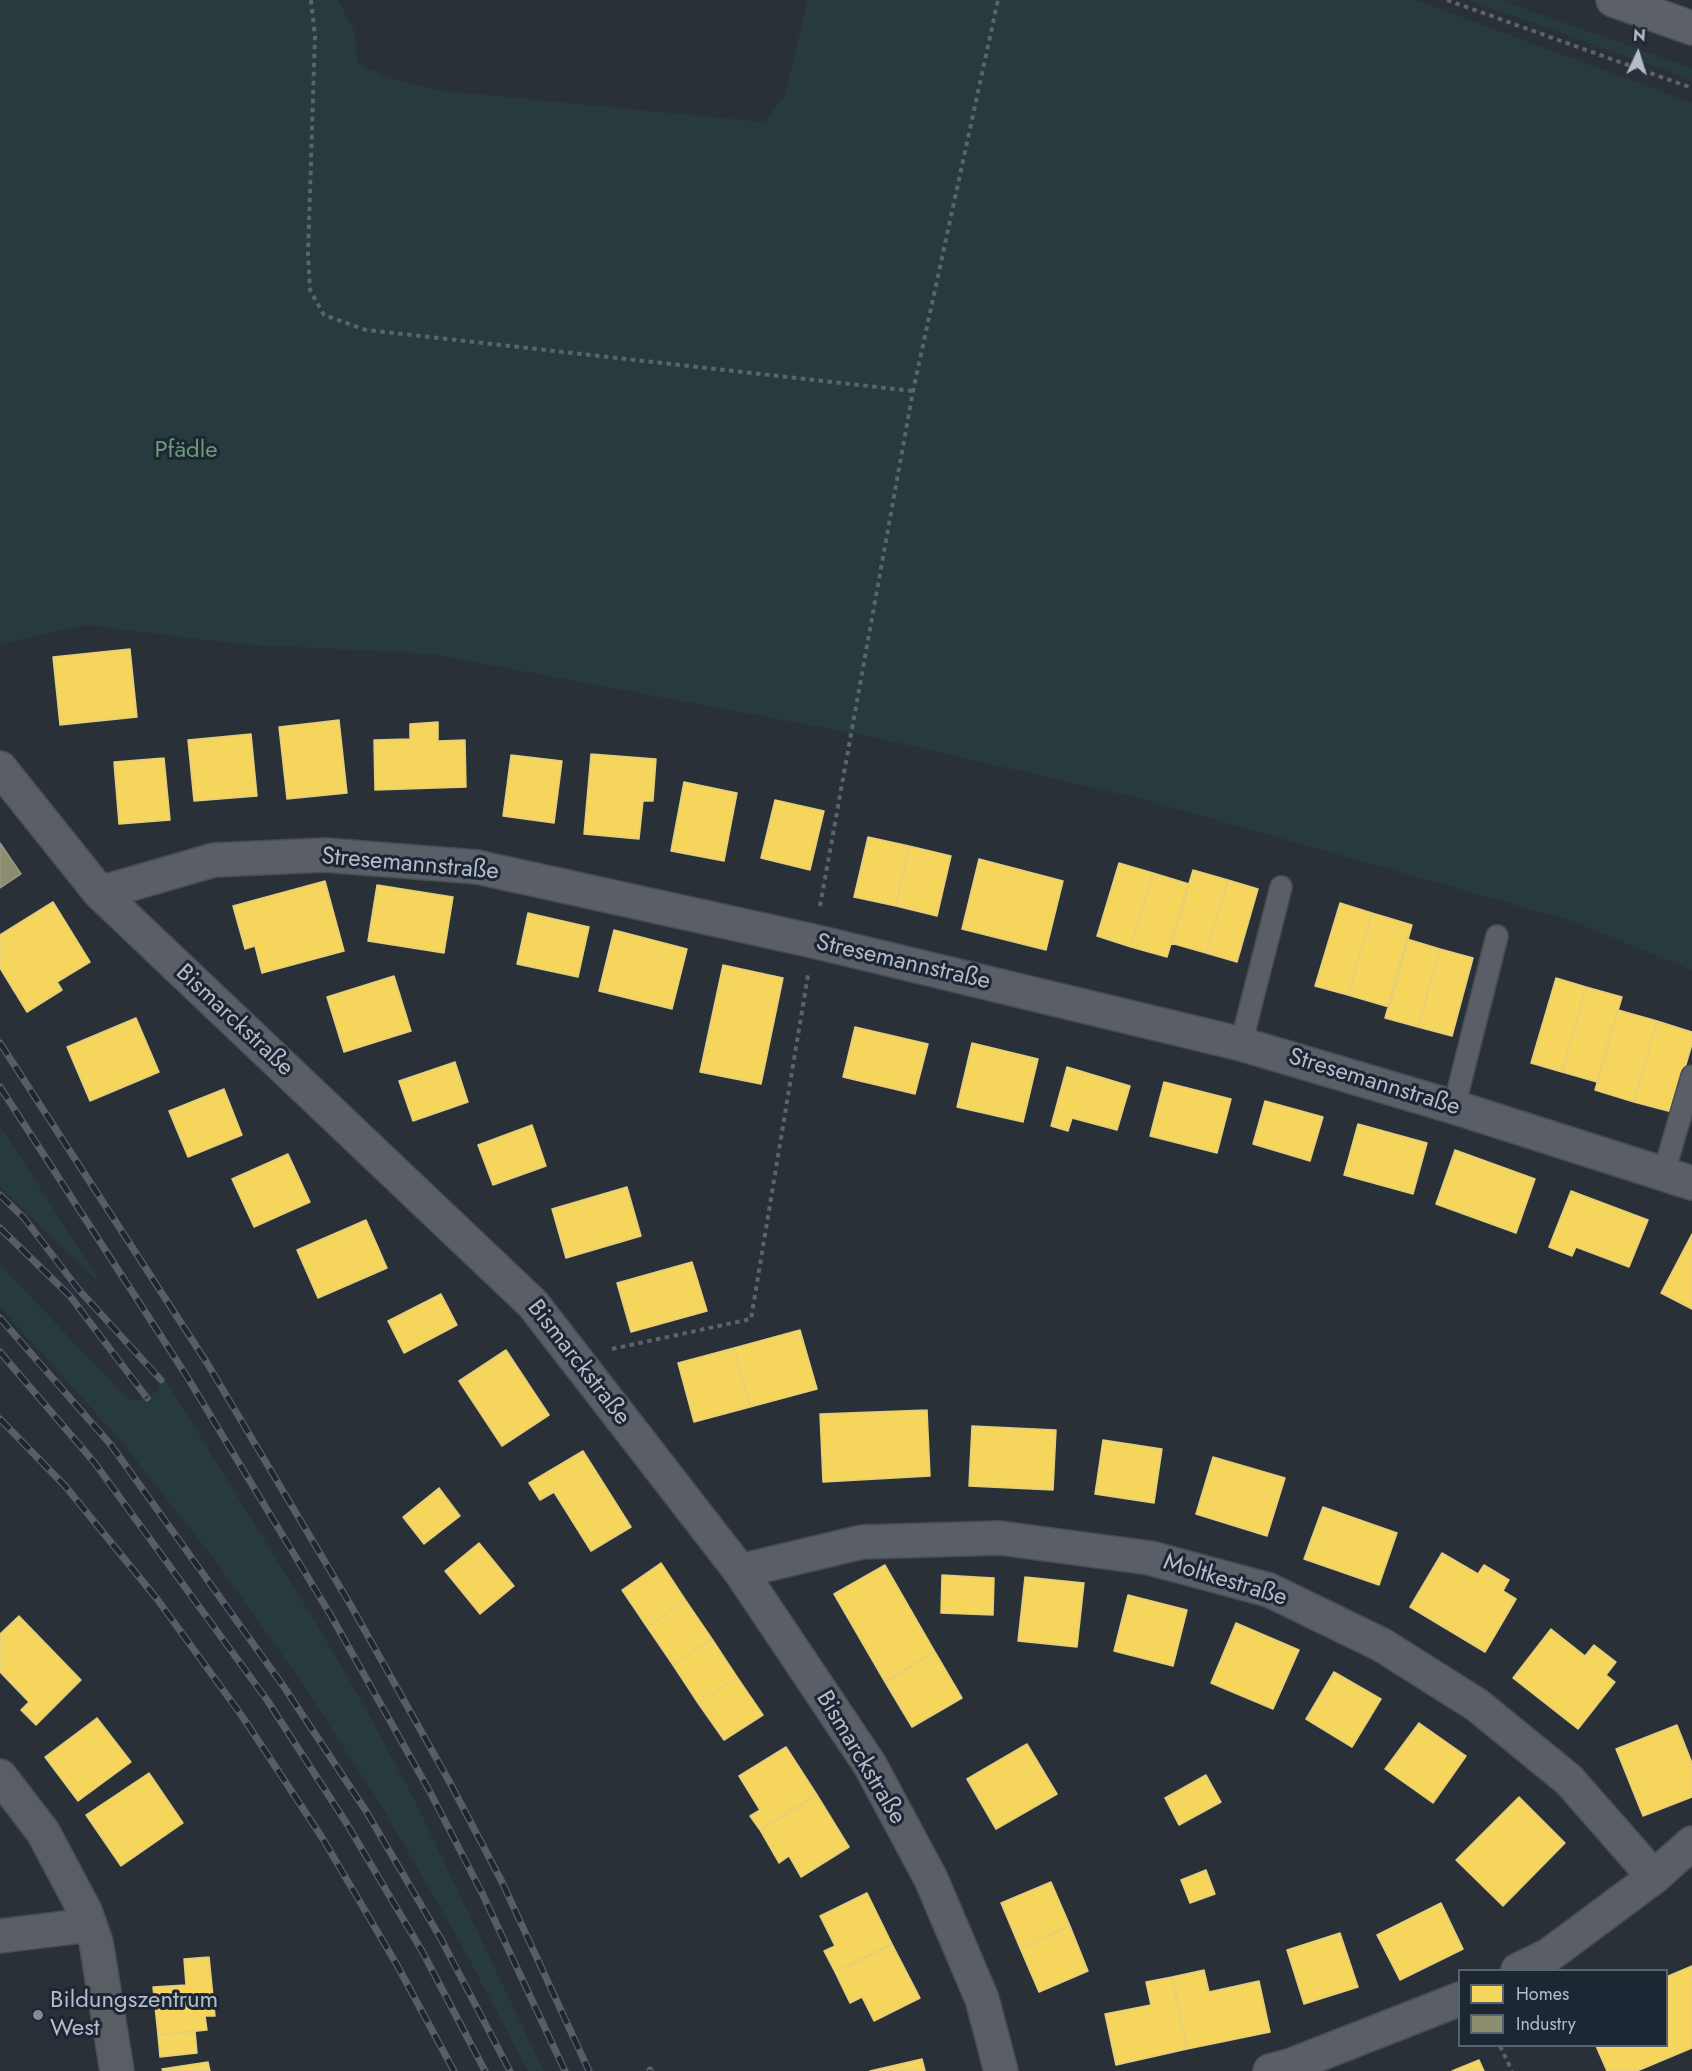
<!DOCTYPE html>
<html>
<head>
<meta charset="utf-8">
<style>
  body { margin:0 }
  #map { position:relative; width:1692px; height:2071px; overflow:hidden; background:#2a3038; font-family:Jost,sans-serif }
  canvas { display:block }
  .legend { position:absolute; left:1458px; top:1969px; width:210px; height:78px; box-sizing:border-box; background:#1d2633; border:2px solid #59626f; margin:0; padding:8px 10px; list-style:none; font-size:18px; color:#b4bcc9 }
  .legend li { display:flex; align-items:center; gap:12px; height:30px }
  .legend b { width:30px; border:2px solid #59626f }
  .north { position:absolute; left:1608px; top:24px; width:60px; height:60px; -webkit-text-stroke:4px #1d2633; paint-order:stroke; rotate:4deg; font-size:16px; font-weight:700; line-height:24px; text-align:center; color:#b4bcc9 }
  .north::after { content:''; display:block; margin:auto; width:21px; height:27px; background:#b4bcc9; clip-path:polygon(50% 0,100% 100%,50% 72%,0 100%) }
</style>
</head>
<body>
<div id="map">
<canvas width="1692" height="2071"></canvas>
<ul class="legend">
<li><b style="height:16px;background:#f6d55c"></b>Homes</li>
<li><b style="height:16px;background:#8c8c6e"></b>Industry</li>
</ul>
<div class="north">N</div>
</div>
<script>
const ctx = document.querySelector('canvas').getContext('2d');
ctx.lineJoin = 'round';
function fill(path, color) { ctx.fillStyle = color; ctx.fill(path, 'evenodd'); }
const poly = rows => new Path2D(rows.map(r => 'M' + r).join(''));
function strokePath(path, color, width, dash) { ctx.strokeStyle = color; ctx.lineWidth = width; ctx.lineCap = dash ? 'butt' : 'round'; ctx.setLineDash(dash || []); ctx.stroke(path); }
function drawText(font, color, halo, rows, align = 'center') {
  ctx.font = font + ' Jost,sans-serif'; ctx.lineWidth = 6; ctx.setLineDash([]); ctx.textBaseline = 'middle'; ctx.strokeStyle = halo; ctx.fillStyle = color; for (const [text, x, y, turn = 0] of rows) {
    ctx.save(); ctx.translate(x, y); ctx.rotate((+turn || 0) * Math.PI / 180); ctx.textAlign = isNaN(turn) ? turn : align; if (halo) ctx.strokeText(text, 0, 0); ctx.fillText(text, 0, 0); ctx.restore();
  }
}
fill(poly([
  [0,0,338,0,354,30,358,64,388,77,435,90,764,122,784,97,808,0,1416,0,1692,103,1692,970,1569,920,1138,798,868,736,431,654,237,644,86,625,0,644],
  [1469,0,1500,0,1692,68,1692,80],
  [0,1125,104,1288,0,1187],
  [0,1265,129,1400,143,1400,157,1391,161,1380,159,1370,316,1623,367,1711,414,1799,544,2071,528,2071,455,1933,379,1802,298,1677,212,1556,120,1440,0,1307]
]), '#273a3e');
const homes = poly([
  [130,649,137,717,60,725,53,657,130,649],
  [339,720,347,793,287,799,279,727,339,720],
  [438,722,438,741,465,740,466,787,375,790,374,740,410,739,410,724,438,722],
  [251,734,257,796,194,801,188,740,251,734],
  [591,754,656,759,653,801,643,801,639,839,584,834,591,754],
  [511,755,562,761,554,823,503,816,511,755],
  [164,758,170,820,119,824,114,762,164,758],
  [684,782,737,793,724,861,671,851,684,782],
  [775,800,824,811,810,870,761,858,775,800],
  [868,837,909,846,896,906,854,897,868,837],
  [909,846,951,856,937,916,896,906,909,846],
  [979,859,1063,881,1046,950,962,929,979,859],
  [1119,863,1153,873,1131,947,1097,936,1119,863],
  [1193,870,1228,880,1206,953,1171,943,1193,870],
  [1153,873,1189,884,1167,957,1131,947,1153,873],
  [1228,880,1258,889,1237,962,1206,953,1228,880],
  [325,881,344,951,262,973,255,946,245,949,233,906,325,881],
  [377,885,453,897,444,953,368,941,377,885],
  [53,902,90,962,57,982,62,990,27,1012,0,968,0,935,53,902],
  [1340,903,1372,913,1348,995,1315,986,1340,903],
  [528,913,589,927,578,977,517,964,528,913],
  [1372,913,1412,925,1389,1007,1348,995,1372,913],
  [614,930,687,949,672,1009,599,991,614,930],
  [1407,939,1440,949,1418,1027,1385,1018,1407,939],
  [1440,949,1473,958,1452,1036,1418,1027,1440,949],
  [723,965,783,978,761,1084,700,1072,723,965],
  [394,976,411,1031,344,1052,327,997,394,976],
  [1556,978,1586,987,1562,1072,1531,1063,1556,978],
  [1586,987,1622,997,1597,1082,1562,1072,1586,987],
  [1618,1010,1657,1021,1634,1102,1595,1090,1618,1010],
  [136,1018,159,1072,90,1101,67,1047,136,1018],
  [1657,1021,1692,1032,1692,1044,1672,1112,1634,1102,1657,1021],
  [855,1027,928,1044,915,1094,843,1077,855,1027],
  [972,1043,1038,1059,1023,1122,957,1107,972,1043],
  [455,1062,468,1102,413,1121,399,1081,455,1062],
  [1067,1067,1130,1086,1117,1130,1072,1118,1068,1131,1051,1126,1067,1067],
  [1164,1082,1231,1099,1217,1153,1150,1136,1164,1082],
  [224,1089,242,1135,188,1157,169,1111,224,1089],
  [1265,1101,1323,1117,1310,1161,1253,1144,1265,1101],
  [1358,1124,1427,1143,1413,1194,1344,1175,1358,1124],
  [532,1125,546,1166,493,1185,478,1145,532,1125],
  [1455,1150,1535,1179,1516,1233,1436,1204,1455,1150],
  [288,1154,310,1202,254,1227,232,1179,288,1154],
  [627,1187,641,1236,566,1258,552,1209,627,1187],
  [1571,1191,1648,1220,1629,1267,1576,1247,1572,1256,1549,1247,1571,1191],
  [366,1220,387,1268,318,1298,297,1250,366,1220],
  [1692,1234,1692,1309,1661,1293,1692,1234],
  [692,1262,707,1311,631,1332,617,1283,692,1262],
  [441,1294,457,1325,404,1353,388,1321,441,1294],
  [800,1330,817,1389,750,1407,734,1348,800,1330],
  [734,1348,750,1407,694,1422,678,1363,734,1348],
  [506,1350,549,1415,502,1446,459,1381,506,1350],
  [927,1410,930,1476,823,1482,820,1414,927,1410],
  [972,1426,1056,1430,1053,1490,969,1486,972,1426],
  [1103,1440,1162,1449,1154,1503,1095,1494,1103,1440],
  [583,1451,631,1527,591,1551,554,1492,540,1500,529,1483,583,1451],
  [1213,1457,1285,1478,1267,1536,1196,1514,1213,1457],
  [439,1488,460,1516,424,1544,403,1517,439,1488],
  [1323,1507,1397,1533,1379,1585,1304,1559,1323,1507],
  [479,1543,514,1586,480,1614,445,1571,479,1543],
  [1442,1553,1478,1574,1484,1565,1509,1580,1503,1591,1516,1599,1485,1652,1410,1607,1442,1553],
  [661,1563,686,1601,647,1627,622,1590,661,1563],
  [885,1565,935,1652,885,1682,834,1594,885,1565],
  [942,1575,994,1578,993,1615,941,1613,942,1575],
  [1025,1577,1084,1583,1077,1647,1018,1641,1025,1577],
  [1128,1595,1187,1610,1173,1666,1114,1651,1128,1595],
  [686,1601,712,1639,673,1665,647,1627,686,1601],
  [19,1616,81,1680,36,1725,21,1710,29,1702,0,1672,0,1634,19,1616],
  [1236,1623,1299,1650,1273,1709,1211,1683,1236,1623],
  [1551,1629,1585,1656,1594,1645,1616,1662,1606,1675,1615,1682,1578,1729,1513,1678,1551,1629],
  [712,1639,737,1677,698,1703,673,1665,712,1639],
  [935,1652,962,1698,912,1727,885,1682,935,1652],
  [1334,1672,1381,1699,1352,1747,1306,1719,1334,1672],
  [737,1677,763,1715,724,1740,698,1703,737,1677],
  [97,1718,131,1762,78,1801,45,1757,97,1718],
  [1419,1723,1466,1756,1433,1803,1385,1769,1419,1723],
  [1677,1725,1692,1763,1692,1797,1643,1816,1616,1749,1677,1725],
  [1027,1744,1057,1794,996,1829,967,1779,1027,1744],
  [786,1747,817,1795,760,1830,750,1816,760,1810,739,1776,786,1747],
  [149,1773,183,1823,121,1866,86,1815,149,1773],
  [1206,1775,1221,1802,1179,1825,1165,1798,1206,1775],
  [817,1795,849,1847,801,1877,789,1856,779,1863,760,1830,817,1795],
  [1519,1797,1565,1843,1503,1906,1456,1860,1519,1797],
  [1206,1870,1215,1894,1190,1903,1181,1880,1206,1870],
  [1051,1882,1070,1926,1020,1948,1001,1903,1051,1882],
  [867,1893,892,1944,835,1972,824,1951,835,1946,820,1916,867,1893],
  [1441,1903,1463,1949,1400,1980,1377,1935,1441,1903],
  [1070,1926,1088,1971,1039,1992,1020,1948,1070,1926],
  [1340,1933,1358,1987,1304,2004,1287,1950,1340,1933],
  [892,1944,920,1998,874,2021,862,1997,850,2003,835,1972,892,1944],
  [209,1957,215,2016,205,2016,207,2030,158,2035,153,1987,186,1985,184,1959,209,1957],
  [1692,1966,1692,2048,1637,2071,1607,2071,1596,2046,1666,2046,1666,1977,1692,1966],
  [1204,1970,1209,1992,1259,1981,1270,2032,1187,2049,1172,1977,1204,1970],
  [1172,1977,1187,2049,1116,2065,1105,2014,1151,2005,1146,1982,1172,1977],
  [195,2031,197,2053,160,2057,158,2035,195,2031],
  [922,2059,925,2071,870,2071,922,2059],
  [1479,2060,1484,2071,1452,2071,1479,2060],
  [208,2062,210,2071,163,2071,162,2069,208,2062]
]);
fill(homes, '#f6d55c');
strokePath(homes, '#e2ce7d', 1.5);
const industry = poly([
  [0,843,21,874,0,888,0,843]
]);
fill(industry, '#8c8c6e');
strokePath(industry, '#989a89', 1.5);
const lane = poly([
  [1241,1044,1281,887],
  [1454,1107,1497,936],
  [1664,1172,1692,1076]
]);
const street = poly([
  [0,768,100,893,533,1304,740,1571,870,1765,931,1879,982,1999,1001,2071],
  [100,893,214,860,325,855,477,867,813,941,1241,1044,1454,1107,1692,1183],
  [740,1571,862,1542,1000,1538,1150,1558,1269,1590,1382,1645,1477,1705,1569,1780,1654,1877],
  [0,1936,90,1925],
  [1518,1970,1549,1955,1654,1877,1692,1843],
  [1270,2071,1289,2066,1460,1999]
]);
const secondary = poly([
  [0,1776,43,1832,85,1911,96,1942,117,2071]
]);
const primary = poly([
  [1613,0,1692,28]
]);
strokePath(lane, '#484c53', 24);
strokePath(street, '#484c53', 36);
strokePath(secondary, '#484c53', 36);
strokePath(primary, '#484c55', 36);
strokePath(poly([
  [311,0,315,36,308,254,310,290,324,315,366,330,913,391],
  [1447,0,1692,88],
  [820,906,913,391,998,0],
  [612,1349,751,1319,808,975],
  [1500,2046,1512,2071]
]), '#5d636a', 4, [4.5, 4.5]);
strokePath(lane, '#5a5e66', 21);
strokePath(street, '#5a5e66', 33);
strokePath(secondary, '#595d64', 33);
strokePath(primary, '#5c6168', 33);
const rail = poly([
  [0,1043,207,1363,350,1604,449,1781,502,1882,589,2071],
  [0,1087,186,1375,330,1614,430,1792,482,1893,565,2071],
  [0,1195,24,1218,79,1290,161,1380],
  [0,1228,70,1296,147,1398],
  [0,1318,111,1445,284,1687,366,1811,441,1939,510,2071],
  [0,1352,94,1462,267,1700,347,1824,422,1951,485,2071],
  [0,1419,66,1487,157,1599,242,1716,323,1839,397,1965,454,2071],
  [650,2070,650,2071]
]);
strokePath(rail, '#595d64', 7);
strokePath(rail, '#1d2633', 4.5, [14]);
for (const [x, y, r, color] of [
  [38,2015,6,"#848b96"]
]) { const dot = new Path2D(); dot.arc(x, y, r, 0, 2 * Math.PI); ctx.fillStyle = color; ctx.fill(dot); strokePath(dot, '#1d2633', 2); }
drawText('24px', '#6b9a76', '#1d2633', [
  ["Pfädle",186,451]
]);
drawText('24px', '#b4bcc9', '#1d2633', [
  ["Stresemannstraße",410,865,5],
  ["Stresemannstraße",903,963,13],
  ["Bismarckstraße",234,1021,43],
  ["Stresemannstraße",1374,1083,17],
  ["Bismarckstraße",578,1363,52],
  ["Moltkestraße",1225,1581,17],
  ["Bismarckstraße",860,1758,59]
]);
drawText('24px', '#b4bcc9', '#1d2633', [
  ["Bildungszentrum",50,2001],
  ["West",50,2029]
], 'left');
</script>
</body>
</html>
